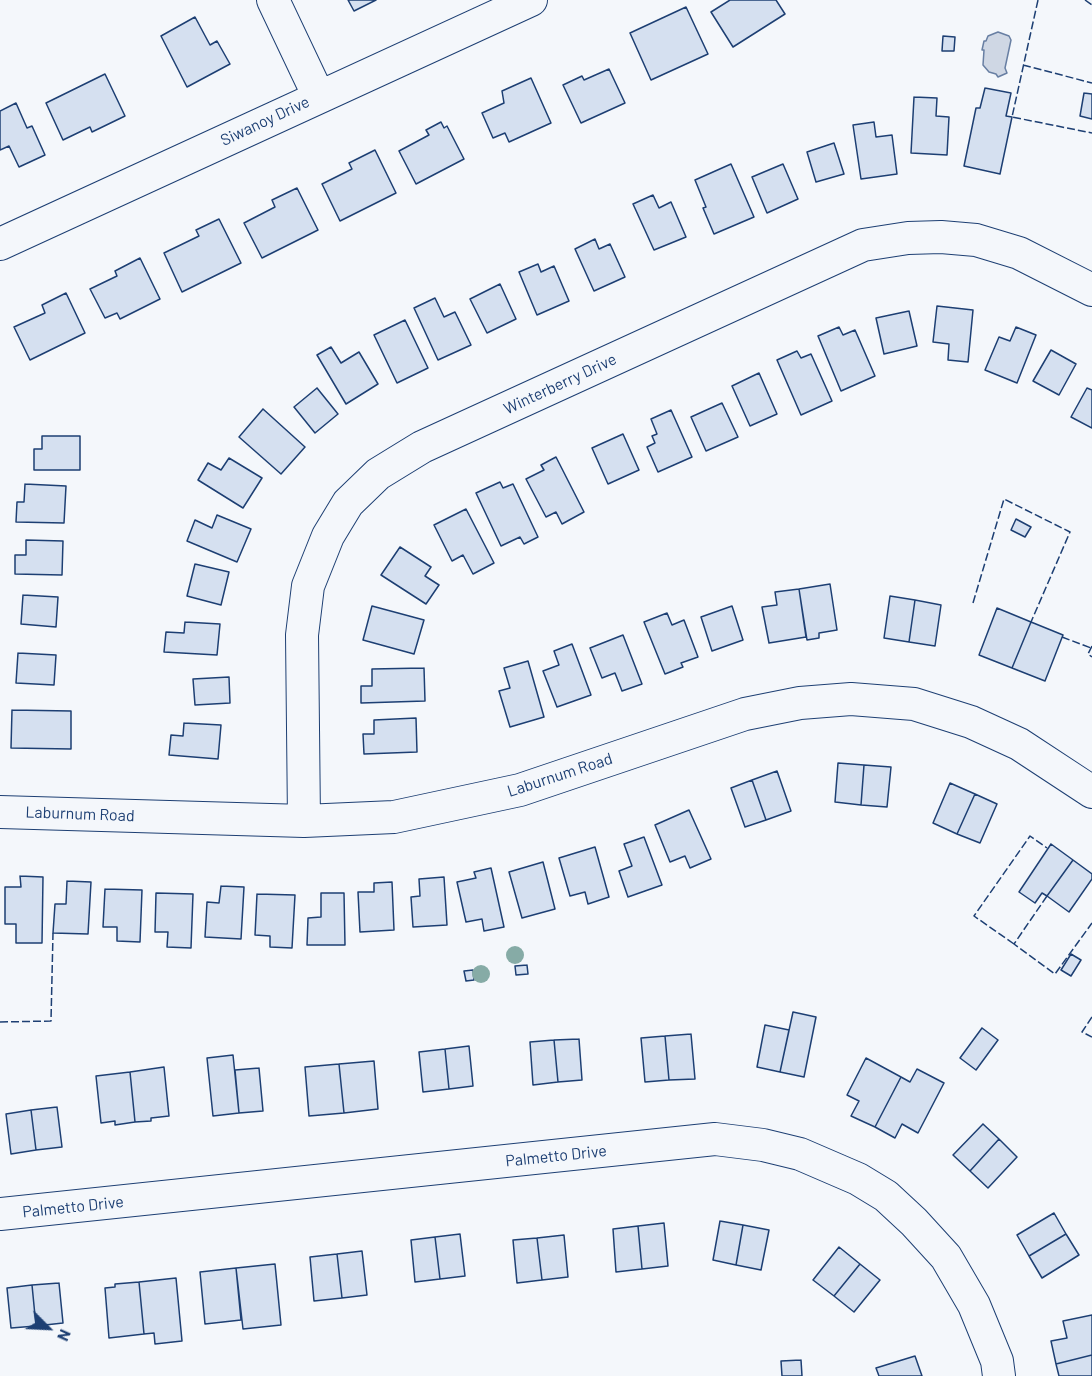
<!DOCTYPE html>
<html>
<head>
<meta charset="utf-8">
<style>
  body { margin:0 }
  #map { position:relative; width:1092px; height:1376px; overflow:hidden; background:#f4f7fb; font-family:Barlow,sans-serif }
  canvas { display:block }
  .north { position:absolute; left:18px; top:1298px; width:60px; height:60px; -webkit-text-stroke:4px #f4f7fb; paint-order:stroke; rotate:114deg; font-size:16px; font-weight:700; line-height:24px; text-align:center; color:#1d3f73 }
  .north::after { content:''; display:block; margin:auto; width:21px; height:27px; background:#1d3f73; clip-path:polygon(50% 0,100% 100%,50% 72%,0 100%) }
</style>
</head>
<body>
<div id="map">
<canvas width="1092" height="1376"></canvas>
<div class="north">N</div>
</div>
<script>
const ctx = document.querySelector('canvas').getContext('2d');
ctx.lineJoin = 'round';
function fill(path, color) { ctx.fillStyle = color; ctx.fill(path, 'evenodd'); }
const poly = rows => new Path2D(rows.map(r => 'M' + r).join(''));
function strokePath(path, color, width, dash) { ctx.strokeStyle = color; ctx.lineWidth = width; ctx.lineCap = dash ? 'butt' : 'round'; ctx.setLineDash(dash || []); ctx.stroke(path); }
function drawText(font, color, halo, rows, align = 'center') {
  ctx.font = font + ' Barlow,sans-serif'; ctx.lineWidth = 4.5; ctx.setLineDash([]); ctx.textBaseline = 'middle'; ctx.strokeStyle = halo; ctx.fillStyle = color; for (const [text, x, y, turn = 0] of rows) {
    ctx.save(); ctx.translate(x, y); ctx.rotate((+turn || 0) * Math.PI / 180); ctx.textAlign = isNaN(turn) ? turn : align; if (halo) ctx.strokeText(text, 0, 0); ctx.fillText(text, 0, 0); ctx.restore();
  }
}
const water = poly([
  [998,32,1009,36,1011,40,1005,68,1007,73,998,77,996,74,989,72,983,65,984,50,982,50,984,41,986,41,988,36,998,32]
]);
fill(water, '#cfd7e4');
strokePath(water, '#687fa3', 1.5);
const building = poly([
  [348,0,376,0,354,11,348,0],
  [730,0,776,0,785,14,733,47,711,12,730,0],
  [686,7,708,54,651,80,630,33,686,7],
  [195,17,210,45,217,41,230,64,187,87,161,36,195,17],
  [943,36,955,37,954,51,942,51,943,36],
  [609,69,625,103,581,123,563,85,582,76,584,80,609,69],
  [105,74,125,116,92,132,90,127,63,140,46,103,105,74],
  [531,78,551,123,509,142,505,133,493,138,482,113,504,103,502,91,531,78],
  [985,88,1011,93,1006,116,1012,117,1000,174,964,166,976,108,980,108,985,88],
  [1084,93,1092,94,1092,119,1080,116,1084,93],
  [914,97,937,98,936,116,949,117,947,155,911,153,914,97],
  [16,103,27,128,32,126,45,155,19,167,9,146,0,150,0,111,16,103],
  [441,122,444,128,447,126,464,159,416,184,399,151,429,135,426,130,441,122],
  [874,122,876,137,892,135,897,174,861,179,853,125,874,122],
  [834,143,844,174,816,182,807,152,834,143],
  [375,150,396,193,340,221,322,184,352,169,349,163,375,150],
  [731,164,754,217,714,234,703,208,706,207,695,180,731,164],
  [783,164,798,199,767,213,752,177,783,164],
  [297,188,318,230,262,258,244,223,275,207,272,200,297,188],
  [653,195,659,208,671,202,686,237,654,250,633,204,653,195],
  [219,219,241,263,182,292,164,253,199,236,196,230,219,219],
  [595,239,599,249,610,244,625,277,594,291,575,249,595,239],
  [140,258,160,299,120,319,117,313,105,318,90,289,117,276,115,271,140,258],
  [538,264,541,272,554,266,569,301,537,315,519,272,538,264],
  [500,284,516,319,487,333,470,299,500,284],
  [66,293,85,333,30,360,14,327,45,313,42,305,66,293],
  [435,298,444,317,455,312,471,345,438,360,414,308,435,298],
  [937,306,973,310,968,362,948,360,949,344,933,342,937,306],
  [909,311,917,346,884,354,876,318,909,311],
  [405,320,428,368,397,383,374,335,405,320],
  [839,327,843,335,855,330,875,376,841,391,818,336,839,327],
  [1016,327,1036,335,1017,383,985,370,999,337,1010,341,1016,327],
  [331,347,341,363,359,352,378,384,346,404,317,355,331,347],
  [1051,350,1076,364,1059,395,1033,381,1051,350],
  [797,351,801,358,811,354,832,401,801,415,777,360,797,351],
  [759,373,777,414,750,426,732,386,759,373],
  [317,388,338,414,315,433,294,407,317,388],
  [1087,388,1092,390,1092,428,1071,417,1087,388],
  [722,403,738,437,706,451,691,417,722,403],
  [263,409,305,447,281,474,239,437,263,409],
  [671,410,692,457,658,472,647,447,655,443,652,436,657,434,651,419,671,410],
  [623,434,639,470,608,484,592,448,623,434],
  [42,436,80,436,80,470,34,470,34,449,42,449,42,436],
  [556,457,584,512,562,524,556,512,546,517,526,479,544,470,541,465,556,457],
  [229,458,262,478,243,508,198,480,208,463,221,470,229,458],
  [500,482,503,488,513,484,538,537,524,544,520,537,501,546,476,493,500,482],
  [25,484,66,486,64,523,16,522,17,502,24,502,25,484],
  [466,509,494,563,473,574,463,555,452,561,434,525,466,509],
  [217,515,251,529,237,562,187,541,195,520,212,528,217,515],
  [1016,519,1031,527,1025,537,1011,530,1016,519],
  [26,540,63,541,62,575,15,574,15,555,26,555,26,540],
  [400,547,431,567,425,576,439,585,426,604,381,575,400,547],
  [195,564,229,572,221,605,187,596,195,564],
  [830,584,837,630,819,633,819,638,807,640,799,589,830,584],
  [799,589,806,637,769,643,762,607,777,605,775,592,799,589],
  [23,595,58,597,56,627,21,624,23,595],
  [890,596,915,600,909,642,884,638,890,596],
  [915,600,941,605,935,646,909,642,915,600],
  [372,606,424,620,414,654,363,640,372,606],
  [732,606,743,640,712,651,701,617,732,606],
  [997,608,1031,622,1012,668,979,655,997,608],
  [667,613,672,625,684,620,698,657,681,663,683,667,665,674,644,622,667,613],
  [185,622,220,624,217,655,164,652,166,632,184,633,185,622],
  [1031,622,1063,635,1045,681,1012,668,1031,622],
  [623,635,642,684,622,691,615,673,602,678,590,648,623,635],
  [572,644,591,695,557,707,543,671,559,665,554,651,572,644],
  [18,653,56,655,54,685,16,683,18,653],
  [528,661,544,717,510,727,499,691,510,688,504,668,528,661],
  [424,668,425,701,361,703,361,686,372,686,372,669,424,668],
  [229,677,230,703,195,705,193,679,229,677],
  [12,710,71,711,71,749,11,748,12,710],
  [416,718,417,752,364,754,363,734,374,734,374,720,416,718],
  [184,723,221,725,218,759,169,755,171,735,183,736,184,723],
  [838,763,864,765,861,805,835,802,838,763],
  [864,765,891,767,887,807,861,805,864,765],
  [777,771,791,811,766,820,752,780,777,771],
  [752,780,766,820,745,827,731,788,752,780],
  [950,783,975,794,957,834,933,823,950,783],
  [975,794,997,804,980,843,957,834,975,794],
  [689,810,711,859,690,868,685,856,670,862,655,825,689,810],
  [644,837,662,885,628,897,619,871,632,866,624,844,644,837],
  [1051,844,1073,860,1047,896,1042,893,1035,903,1019,892,1051,844],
  [595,847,609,897,588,904,585,892,570,896,559,858,595,847],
  [1073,860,1092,874,1092,879,1069,912,1047,896,1073,860],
  [543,862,555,909,522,918,509,872,543,862],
  [491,868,504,927,484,931,482,919,466,922,457,882,476,878,474,872,491,868],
  [20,876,43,877,42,943,16,943,16,924,5,924,5,887,21,887,20,876],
  [444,877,447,925,413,927,411,897,420,896,419,879,444,877],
  [67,881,91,882,88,934,53,933,55,904,66,904,67,881],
  [392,882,394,930,360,932,358,892,374,892,374,883,392,882],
  [221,886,244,887,241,939,205,937,207,902,219,903,221,886],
  [105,889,142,890,140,942,117,941,117,927,103,927,105,889],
  [156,893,193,894,191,948,167,947,168,932,155,932,156,893],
  [321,893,344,893,345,945,307,945,308,918,321,917,321,893],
  [257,894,295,895,292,948,270,947,270,936,255,935,257,894],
  [1071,954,1081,960,1071,976,1061,970,1071,954],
  [527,965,528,974,516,975,515,966,527,965],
  [473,970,474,980,466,981,464,971,473,970],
  [793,1012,816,1017,804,1077,780,1072,793,1012],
  [765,1025,789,1030,780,1072,757,1067,765,1025],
  [982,1028,998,1040,976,1070,960,1058,982,1028],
  [691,1034,695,1079,669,1080,665,1036,691,1034],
  [665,1036,669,1080,645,1082,641,1038,665,1036],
  [579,1039,582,1080,558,1082,554,1040,579,1039],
  [554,1040,558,1082,533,1085,530,1042,554,1040],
  [469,1046,473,1086,449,1089,445,1049,469,1046],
  [445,1049,449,1089,423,1092,419,1052,445,1049],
  [233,1055,239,1113,213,1116,207,1058,233,1055],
  [866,1058,901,1077,875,1127,851,1116,859,1101,847,1095,866,1058],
  [374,1061,378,1109,344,1113,339,1064,374,1061],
  [339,1064,344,1113,309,1116,305,1067,339,1064],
  [164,1067,169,1116,151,1118,151,1121,135,1122,130,1072,164,1067],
  [259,1068,263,1111,239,1113,235,1070,259,1068],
  [917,1069,944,1083,918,1133,902,1124,895,1138,875,1127,901,1077,910,1082,917,1069],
  [130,1072,135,1122,115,1125,115,1121,101,1123,96,1076,130,1072],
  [57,1107,62,1147,36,1150,31,1110,57,1107],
  [31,1110,36,1150,11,1154,6,1114,31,1110],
  [983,1124,999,1139,970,1171,953,1155,983,1124],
  [999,1139,1017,1157,988,1188,970,1171,999,1139],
  [1054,1213,1066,1234,1029,1256,1017,1235,1054,1213],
  [720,1221,743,1225,736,1265,713,1260,720,1221],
  [664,1223,668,1266,642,1269,638,1226,664,1223],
  [743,1225,769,1230,761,1270,736,1265,743,1225],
  [638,1226,642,1269,616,1272,613,1229,638,1226],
  [460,1234,465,1276,440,1279,435,1237,460,1234],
  [1066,1234,1079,1255,1042,1278,1029,1256,1066,1234],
  [564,1235,568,1277,542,1280,537,1238,564,1235],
  [435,1237,440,1279,415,1282,411,1240,435,1237],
  [537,1238,542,1280,517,1283,513,1240,537,1238],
  [839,1247,860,1264,834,1296,813,1280,839,1247],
  [362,1251,367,1295,342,1298,337,1254,362,1251],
  [337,1254,342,1298,314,1301,310,1257,337,1254],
  [275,1264,281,1325,243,1329,236,1268,275,1264],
  [860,1264,880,1280,854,1312,834,1296,860,1264],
  [236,1268,241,1320,205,1324,200,1272,236,1268],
  [176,1278,182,1341,155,1344,154,1333,144,1334,139,1282,176,1278],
  [139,1282,144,1334,109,1338,105,1288,115,1287,115,1284,139,1282],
  [59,1283,63,1323,36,1326,32,1285,59,1283],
  [32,1285,36,1326,11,1328,7,1288,32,1285],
  [1092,1315,1092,1355,1056,1364,1051,1341,1067,1338,1063,1321,1092,1315],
  [1092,1355,1092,1376,1059,1376,1056,1364,1092,1355],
  [915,1356,922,1376,879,1376,876,1368,915,1356],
  [801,1360,802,1376,782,1376,781,1361,801,1360]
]);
fill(building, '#d5e0f0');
strokePath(building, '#1d3f73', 1.5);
const minor = poly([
  [273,0,319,97],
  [0,244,531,0],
  [0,812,304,821,394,817,520,790,745,714,800,703,851,699,914,704,971,722,1019,744,1092,792],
  [304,821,302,635,308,586,328,536,348,503,378,474,422,447,863,245,908,238,941,237,976,240,1019,253,1092,290],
  [0,1214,715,1139,763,1145,800,1154,858,1179,886,1196,914,1222,946,1257,974,1305,997,1361,999,1376]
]);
strokePath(minor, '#1d3f73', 34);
strokePath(minor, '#f4f7fb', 32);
strokePath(poly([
  [1038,0,1012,117,1092,133],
  [1085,0,1092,5],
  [1023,65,1092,83],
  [973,603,1004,499,1070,532,1031,622],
  [1062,637,1091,648],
  [1092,646,1088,654,1092,657],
  [1047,896,1014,944,1055,974,1092,923],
  [1014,944,974,916,1030,836,1047,848],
  [1092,1017,1082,1032,1092,1037],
  [0,1022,51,1021,53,933]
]), '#1d3f73', 1.5, [8, 3]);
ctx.fillStyle = '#86aba6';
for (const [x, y] of [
  [515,955],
  [481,974]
]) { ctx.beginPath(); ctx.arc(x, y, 9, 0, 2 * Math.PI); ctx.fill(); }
drawText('16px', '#1d3f73', '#f4f7fb', [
  ["Siwanoy Drive",265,121,-25],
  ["Winterberry Drive",560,384,-25],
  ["Laburnum Road",560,775,-18],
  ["Laburnum Road",80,814,2],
  ["Palmetto Drive",556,1156,-6],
  ["Palmetto Drive",73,1207,-6]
]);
</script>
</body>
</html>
